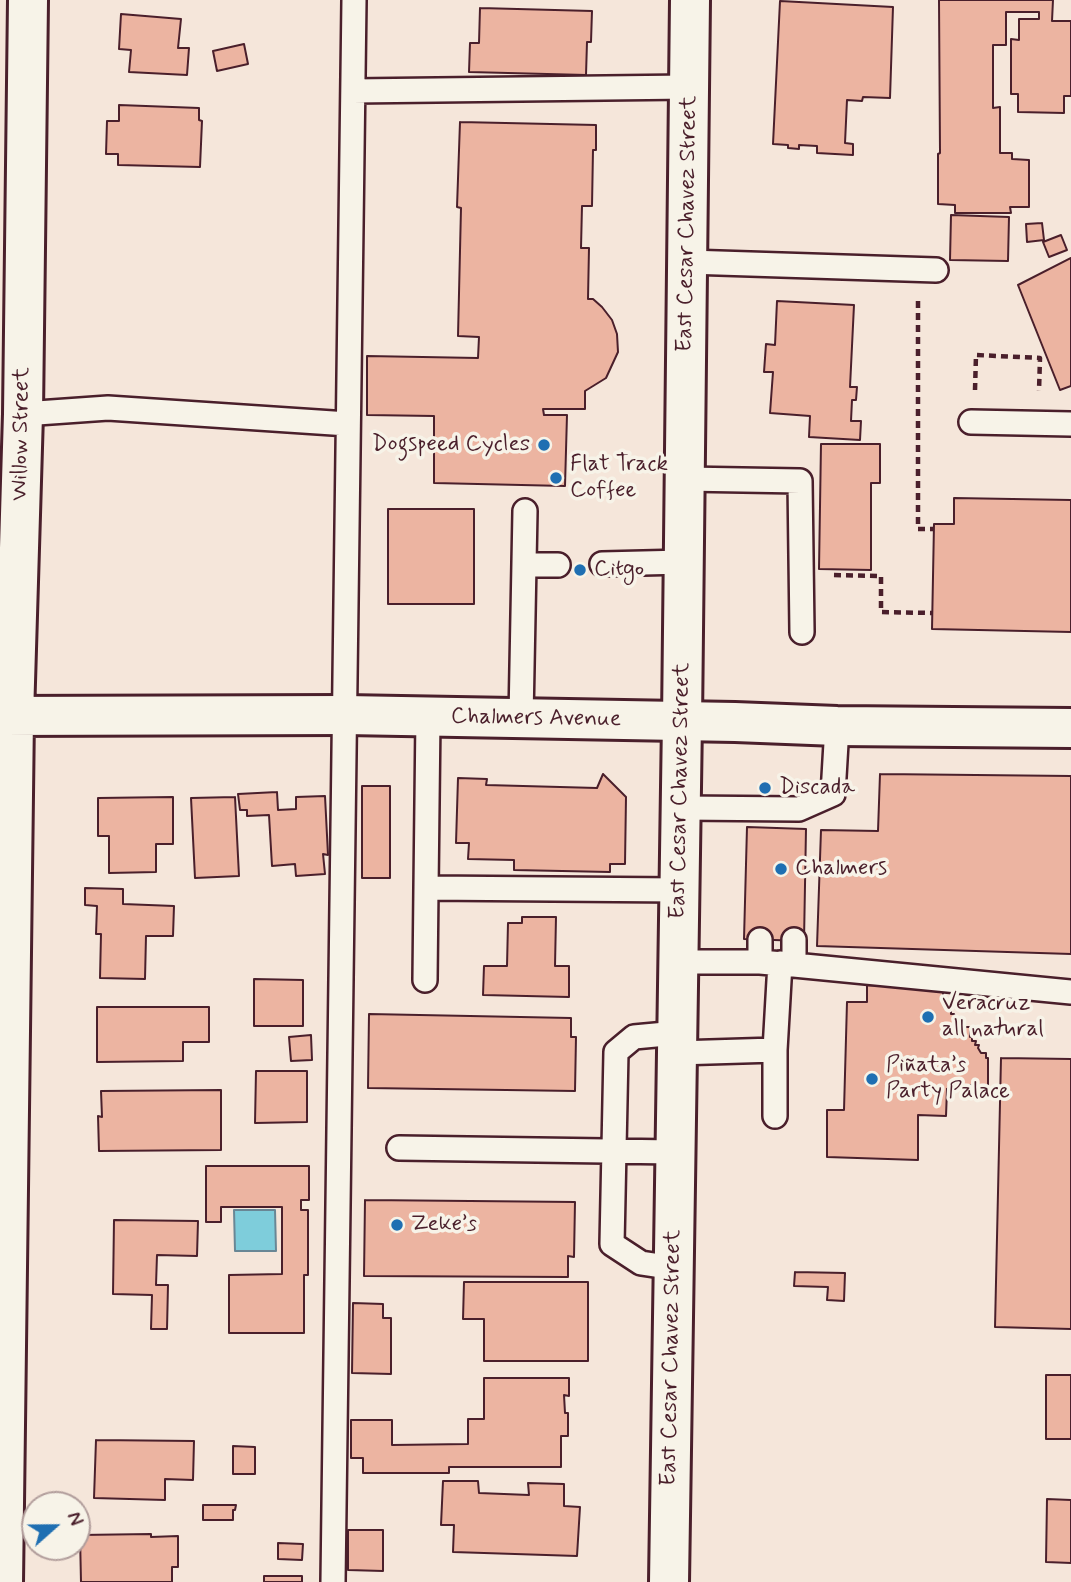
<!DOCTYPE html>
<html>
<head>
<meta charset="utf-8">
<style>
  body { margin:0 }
  #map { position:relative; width:1071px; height:1582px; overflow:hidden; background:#f5e6da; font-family:Mynerve,sans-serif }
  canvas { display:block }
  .north { position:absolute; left:21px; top:1491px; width:70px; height:70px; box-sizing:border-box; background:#f7f3e8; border:2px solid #b29e9c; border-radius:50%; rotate:69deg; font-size:19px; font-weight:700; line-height:28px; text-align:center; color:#4a1f2b }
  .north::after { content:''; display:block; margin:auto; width:24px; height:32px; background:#1f6fb2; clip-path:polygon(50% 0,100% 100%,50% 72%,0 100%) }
</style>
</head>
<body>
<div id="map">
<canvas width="1071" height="1582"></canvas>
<div class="north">N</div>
</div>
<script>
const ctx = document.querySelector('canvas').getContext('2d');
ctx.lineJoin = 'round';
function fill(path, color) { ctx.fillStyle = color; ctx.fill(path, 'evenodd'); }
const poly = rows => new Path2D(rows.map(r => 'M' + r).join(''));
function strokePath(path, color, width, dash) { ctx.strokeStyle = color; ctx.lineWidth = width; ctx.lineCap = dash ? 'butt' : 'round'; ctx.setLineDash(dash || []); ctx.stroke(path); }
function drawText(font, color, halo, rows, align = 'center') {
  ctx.font = font + ' Mynerve,sans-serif'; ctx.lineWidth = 7; ctx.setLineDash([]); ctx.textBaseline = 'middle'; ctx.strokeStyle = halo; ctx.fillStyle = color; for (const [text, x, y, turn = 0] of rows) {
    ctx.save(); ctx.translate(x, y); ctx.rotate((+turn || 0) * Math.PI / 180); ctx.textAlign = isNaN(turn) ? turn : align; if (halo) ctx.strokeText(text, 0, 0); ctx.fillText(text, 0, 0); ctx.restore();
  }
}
const water = poly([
  [234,1210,275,1210,276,1251,235,1251,234,1210]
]);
fill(water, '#7ecddb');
strokePath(water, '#698795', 2);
const building = poly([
  [939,0,1053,0,1052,21,1071,21,1071,96,1064,96,1064,113,1018,112,1018,94,1011,94,1011,39,1019,40,1019,19,1039,19,1039,12,1006,12,1006,45,993,45,993,108,1000,107,1000,153,1012,153,1012,159,1029,160,1029,207,1010,207,1011,213,955,213,955,205,938,204,938,154,940,153,939,0],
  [780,1,893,7,890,98,863,97,862,101,847,100,845,143,853,144,853,155,817,153,817,146,799,145,799,149,788,148,788,145,773,144,780,1],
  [480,8,592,11,591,42,587,42,586,75,469,72,470,43,479,43,480,8],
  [121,14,181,19,178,48,189,48,187,75,129,72,131,50,119,49,121,14],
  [244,44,248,64,217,71,213,51,244,44],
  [119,105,199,108,199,120,202,121,200,167,118,165,118,154,106,154,107,121,119,121,119,105],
  [460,122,596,125,596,150,593,150,592,206,582,206,581,248,589,248,588,299,593,299,602,307,612,320,617,334,618,352,606,378,585,391,585,409,543,409,544,415,567,415,565,486,434,483,434,416,367,415,367,356,478,358,479,337,458,336,461,208,457,207,460,122],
  [951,215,1009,217,1008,261,950,260,951,215],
  [1042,223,1044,240,1027,242,1026,224,1042,223],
  [1061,235,1067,250,1049,257,1043,242,1061,235],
  [1071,258,1071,386,1060,390,1018,285,1071,258],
  [777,301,854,305,850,387,857,387,856,400,852,400,851,421,861,421,860,440,809,437,810,416,770,413,773,372,764,372,766,344,775,345,777,301],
  [821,444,880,444,880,483,871,483,871,570,819,569,821,444],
  [954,498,1071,500,1071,632,932,629,934,524,954,524,954,498],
  [388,509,474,509,474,604,388,604,388,509],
  [603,774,626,797,625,864,610,864,610,872,514,870,514,860,468,859,469,843,456,843,458,778,487,779,486,785,597,788,603,774],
  [880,774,1071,776,1071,954,817,946,821,830,878,831,880,774],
  [362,786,390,786,390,878,362,878,362,786],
  [277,792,278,810,296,809,296,797,325,796,328,855,323,854,325,874,296,876,295,864,272,866,269,815,247,816,247,810,240,810,238,794,277,792],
  [173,797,173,844,156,844,156,872,109,873,109,836,98,836,98,798,173,797],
  [235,797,239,876,195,878,191,798,235,797],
  [747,827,806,829,804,941,744,939,747,827],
  [85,888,123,889,123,904,174,906,173,936,146,936,145,979,100,978,101,934,96,934,97,906,85,905,85,888],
  [522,917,556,917,555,966,569,966,569,997,483,995,484,966,507,966,508,923,522,923,522,917],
  [254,979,303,980,303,1026,254,1026,254,979],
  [867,985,943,987,943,1002,951,1002,951,1014,954,1014,956,1021,963,1021,963,1027,970,1027,970,1037,972,1036,972,1041,976,1041,975,1045,979,1045,978,1048,981,1053,986,1053,986,1058,988,1058,988,1085,950,1085,949,1088,947,1089,946,1116,918,1115,918,1160,827,1157,827,1110,844,1110,847,1002,867,1002,867,985],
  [97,1007,209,1007,209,1042,183,1042,183,1061,97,1062,97,1007],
  [369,1014,571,1018,571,1037,576,1037,575,1091,368,1088,369,1014],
  [311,1035,312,1060,291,1061,289,1037,311,1035],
  [1001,1058,1071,1059,1071,1329,995,1327,1001,1058],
  [256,1071,307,1071,307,1122,255,1123,256,1071],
  [221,1090,221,1150,99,1151,98,1116,102,1117,101,1091,221,1090],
  [206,1166,309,1166,309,1200,301,1200,301,1210,308,1210,308,1275,304,1275,304,1333,229,1333,229,1275,282,1274,282,1207,221,1207,221,1222,206,1222,206,1166],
  [365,1200,575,1202,574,1257,568,1256,568,1277,364,1276,365,1200],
  [114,1220,198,1221,197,1256,157,1255,156,1285,168,1285,167,1329,151,1329,152,1295,113,1294,114,1220],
  [795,1272,845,1273,844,1301,827,1300,828,1287,794,1286,795,1272],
  [464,1282,588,1282,588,1361,484,1361,484,1319,463,1319,464,1282],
  [353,1303,383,1304,383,1318,391,1318,391,1374,352,1373,353,1303],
  [1046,1375,1071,1375,1071,1439,1046,1439,1046,1375],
  [484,1378,569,1378,569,1396,564,1395,565,1413,568,1413,568,1436,561,1436,561,1467,449,1467,449,1473,363,1473,363,1458,351,1458,351,1420,392,1420,392,1445,468,1444,468,1419,484,1419,484,1378],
  [96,1440,194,1441,193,1480,165,1479,165,1500,94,1498,96,1440],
  [233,1446,255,1447,255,1474,233,1474,233,1446],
  [443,1481,478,1481,479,1493,529,1495,528,1483,564,1484,564,1506,580,1507,577,1556,453,1552,454,1525,441,1525,443,1481],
  [1047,1499,1071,1500,1071,1563,1046,1562,1047,1499],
  [203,1505,236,1505,235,1510,233,1510,233,1520,203,1520,203,1505],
  [348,1530,383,1530,383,1571,348,1570,348,1530],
  [151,1534,151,1537,178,1536,178,1567,172,1567,172,1582,81,1582,80,1535,151,1534],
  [278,1543,303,1544,302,1560,278,1559,278,1543],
  [264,1576,302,1576,302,1582,264,1582,264,1576]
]);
fill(building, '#ecb4a1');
strokePath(building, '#4a1f2b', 2);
const lane = poly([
  [353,91,689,87],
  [688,262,936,270],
  [23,414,108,408,348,424],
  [971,422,1071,424],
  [685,479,800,481,802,632],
  [602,564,684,562],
  [524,565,558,565],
  [521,718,525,511],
  [681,808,799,809,833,794,837,726],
  [426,888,428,717],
  [760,940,760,962,794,965,794,940],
  [678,962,760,962],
  [794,965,1071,992],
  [425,980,426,888,680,890],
  [677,1053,775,1050,780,963],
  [775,1116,775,1050],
  [399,1148,675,1152],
  [674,1268,641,1263,612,1244,616,1052,634,1037,677,1033],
  [333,1582,354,0]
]);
const street = poly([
  [0,716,346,715,735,722,837,726,1071,728],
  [3,1582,14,716,23,414,28,0]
]);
const secondary = poly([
  [669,1582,682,721,690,0]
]);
strokePath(lane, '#4a1f2b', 28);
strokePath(street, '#4a1f2b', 44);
strokePath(secondary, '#4a1f2b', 44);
strokePath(poly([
  [918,301,918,529,934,529],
  [975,390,976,355,1040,358,1039,391],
  [834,575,881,576,881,612,932,613]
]), '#4a1f2b', 4.5, [7, 5]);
strokePath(lane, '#f7f3e8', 23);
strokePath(street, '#f7f3e8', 38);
strokePath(secondary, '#f7f3e8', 38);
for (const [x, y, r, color] of [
  [544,445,7,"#1f6fb2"],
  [556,478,7,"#1f6fb2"],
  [580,570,7,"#1f6fb2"],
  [765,788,7,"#1f6fb2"],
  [781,869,7,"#1f6fb2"],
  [928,1017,7,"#1f6fb2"],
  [872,1079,7,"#1f6fb2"],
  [397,1225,7,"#1f6fb2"]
]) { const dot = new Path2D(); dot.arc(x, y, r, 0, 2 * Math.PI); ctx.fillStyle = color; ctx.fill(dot); strokePath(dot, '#f7f3e8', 2.5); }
drawText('23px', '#4a1f2b', '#f7f3e8', [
  ["East Cesar Chavez Street",688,224,-89],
  ["Willow Street",22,434,-89],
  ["Chalmers Avenue",536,719,1],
  ["East Cesar Chavez Street",681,791,-89],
  ["East Cesar Chavez Street",672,1358,-89]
]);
drawText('23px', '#4a1f2b', '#f7f3e8', [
  ["Dogspeed Cycles",530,445,"right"],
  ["Flat Track",570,465],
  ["Coffee",570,491],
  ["Citgo",594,570],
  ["Discada",779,788],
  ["Chalmers",795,869],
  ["Veracruz",942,1004],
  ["all natural",942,1030],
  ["Piñata’s",886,1066],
  ["Party Palace",886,1092],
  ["Zeke’s",411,1225]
], 'left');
</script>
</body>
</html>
